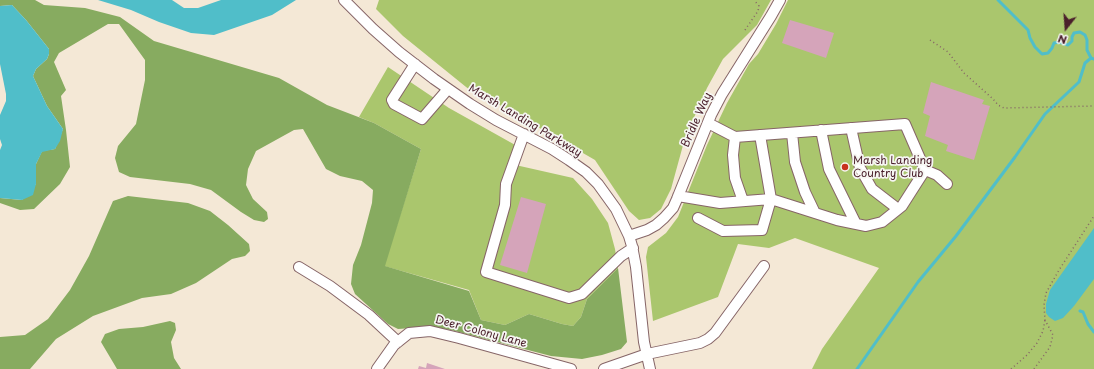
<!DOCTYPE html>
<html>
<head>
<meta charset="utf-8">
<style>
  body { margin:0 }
  #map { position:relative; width:1094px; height:369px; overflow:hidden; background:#f4e8d6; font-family:"Playpen Sans",sans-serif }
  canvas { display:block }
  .north { position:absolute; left:1046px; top:8px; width:40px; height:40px; -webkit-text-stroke:3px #f6f6f2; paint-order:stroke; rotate:197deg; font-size:11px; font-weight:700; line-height:16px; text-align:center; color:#4a1f2b }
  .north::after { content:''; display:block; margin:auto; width:14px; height:18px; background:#4a1f2b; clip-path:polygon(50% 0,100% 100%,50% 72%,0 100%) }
</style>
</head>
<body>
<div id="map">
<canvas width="1094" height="369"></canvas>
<div class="north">N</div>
</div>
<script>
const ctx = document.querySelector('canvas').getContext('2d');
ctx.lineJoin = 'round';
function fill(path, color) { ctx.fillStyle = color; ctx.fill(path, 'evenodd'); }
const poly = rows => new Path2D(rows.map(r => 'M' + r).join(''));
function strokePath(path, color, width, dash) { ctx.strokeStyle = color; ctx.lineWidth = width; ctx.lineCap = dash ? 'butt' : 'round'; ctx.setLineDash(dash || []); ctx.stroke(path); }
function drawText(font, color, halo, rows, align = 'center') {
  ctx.font = font + ' "Playpen Sans",sans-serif'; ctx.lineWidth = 3.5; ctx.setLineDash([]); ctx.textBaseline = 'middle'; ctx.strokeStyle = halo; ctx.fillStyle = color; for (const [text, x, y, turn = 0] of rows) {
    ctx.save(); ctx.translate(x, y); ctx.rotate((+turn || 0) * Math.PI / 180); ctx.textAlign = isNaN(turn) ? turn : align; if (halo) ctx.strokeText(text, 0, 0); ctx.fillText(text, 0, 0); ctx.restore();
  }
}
fill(poly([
  [379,0,771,0,757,25,723,59,707,88,685,138,671,189,661,209,650,218,639,220,629,211,595,160,491,100,471,91,403,36,376,9],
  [788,0,1094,0,1094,369,812,369,822,349,879,268,795,238,769,248,738,244,718,297,653,321,646,257,648,247,666,233,678,217,707,145,727,103,749,64,758,54,776,24],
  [388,67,449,108,517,146,511,164,573,178,592,199,608,223,615,249,618,268,587,299,581,317,573,326,562,324,529,314,505,325,481,320,469,290,384,266,421,149,374,123,359,117]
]), '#aac66d');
fill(poly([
  [0,0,35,0,44,5,85,8,120,17,154,41,279,78,327,105,374,123,421,149,385,266,469,291,481,320,505,325,529,314,562,324,573,326,581,317,587,299,618,268,627,342,621,349,602,355,582,359,551,356,451,330,426,327,398,329,388,324,355,294,351,284,353,265,361,245,372,203,373,190,362,181,340,176,326,169,303,129,294,130,256,151,248,169,246,185,253,199,267,212,268,219,264,222,254,220,241,212,211,190,190,184,130,177,119,172,115,158,118,146,136,124,145,80,145,60,119,24,108,24,59,53,54,62,66,90,61,96,66,130,70,167,60,184,34,209,20,210,0,203,0,198,22,200,36,184,36,164,42,151,55,149,63,129,47,106,33,76,36,69,47,59,49,54,49,49,26,20,12,5,0,6],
  [128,196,188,203,210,211,228,225,249,244,250,251,245,256,232,259,196,283,171,294,142,298,93,316,56,339,30,369,0,369,0,337,25,335,48,319,70,290,89,256,113,201],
  [170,321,175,323,176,330,171,342,174,358,181,369,117,369,101,342,105,334,119,329,143,327]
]), '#87ab60');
fill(poly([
  [98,0,172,0,184,8,198,8,221,0,296,0,272,15,214,35,191,33,159,22,131,10],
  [12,5,26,20,49,49,49,54,47,59,36,69,33,76,47,106,63,129,60,141,55,149,42,152,36,164,36,184,33,195,22,200,0,198,0,150,2,145,0,139,0,115,6,101,6,94,0,64,0,6],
  [1094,228,1094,279,1074,306,1063,318,1055,321,1049,317,1046,313,1046,304,1050,290]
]), '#50bec9');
strokePath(poly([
  [998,0,1028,30,1030,38,1035,47,1042,54,1048,53,1052,48,1054,43,1059,42,1068,45,1072,41,1072,37,1074,33,1080,32,1085,35,1087,40,1087,50,1091,58,1094,59],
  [1080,311,1083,312,1088,324,1094,332],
  [857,369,918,282,956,236,1015,157,1045,114,1079,82,1085,63,1091,58]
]), '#50bec9', 3);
fill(poly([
  [790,20,834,33,826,58,782,43],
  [931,82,984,100,982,104,990,106,974,160,946,151,948,145,925,136,930,116,923,113],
  [521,197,546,204,527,273,500,265],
  [427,363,445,369,418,369,419,366,426,368]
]), '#d5a4ba');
const minor = poly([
  [344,0,373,29,399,52,434,79,470,104,496,120,552,149,569,160,586,172,598,184,616,209,629,236,632,246,636,267,644,342,650,369],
  [415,64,392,100,394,104,422,119,448,89],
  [708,123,735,137,905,124,925,170,937,175,947,184],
  [851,128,860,168,872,189,898,209],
  [821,130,829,169,856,224],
  [792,133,795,162,805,192,815,213],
  [524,134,506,184,505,205,486,272,569,298,582,294,621,256,633,248],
  [735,137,733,155,735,178,743,201],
  [678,196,720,203,771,199,837,220,866,226,882,222,902,206,925,170],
  [698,218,723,231,762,230,771,199,760,135],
  [629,236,647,230,656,225,664,218,673,208,677,199,711,115,722,94,771,16,780,0],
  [299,267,330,286,369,315,398,342],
  [377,369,394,345,409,333,430,331,459,338,571,369],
  [604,369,647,354,700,343,708,339,715,333,764,266]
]);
strokePath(minor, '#866567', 12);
strokePath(poly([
  [745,30,758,11,759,6,754,0],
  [930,40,948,52,964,73,993,99,998,105,1004,108,1094,106],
  [1011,369,1027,355,1037,343,1043,331,1045,320],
  [1034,369,1050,347,1053,335,1045,320,1044,305,1046,293,1059,270,1094,216]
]), '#866567', 1.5, [1, 3]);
strokePath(minor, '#fff', 10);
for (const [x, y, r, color] of [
  [845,167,4,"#c8321e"]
]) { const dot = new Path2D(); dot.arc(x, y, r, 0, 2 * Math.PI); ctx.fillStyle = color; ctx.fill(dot); strokePath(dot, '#f6f6f2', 1.5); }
drawText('11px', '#4a1f2b', '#f6f6f2', [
  ["Bridle Way",697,120,-66],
  ["Marsh Landing Parkway",525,121,31],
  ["Deer Colony Lane",481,332,15]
]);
drawText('11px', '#4a1f2b', '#f6f6f2', [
  ["Marsh Landing",853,161],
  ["Country Club",853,174]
], 'left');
</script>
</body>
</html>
